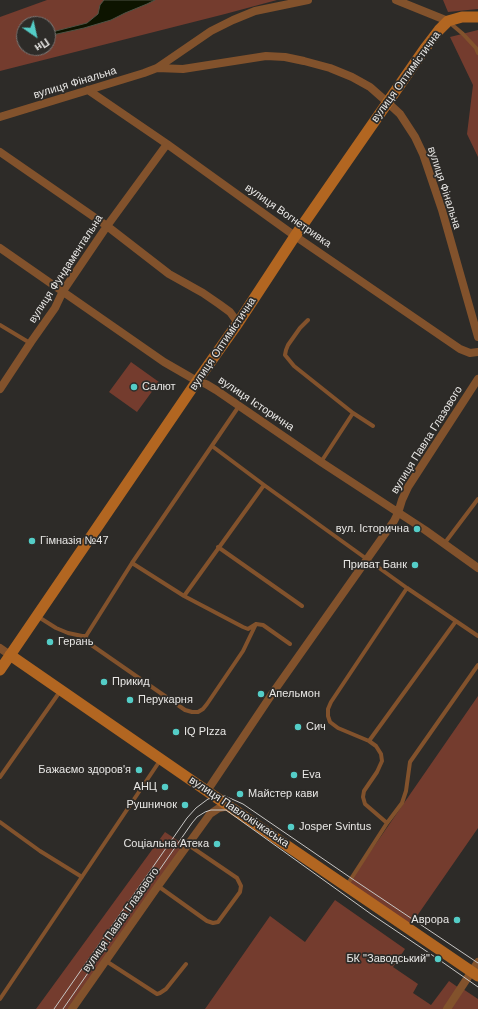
<!DOCTYPE html>
<html>
<head>
<meta charset="utf-8">
<style>
  body { margin:0 }
  #map { position:relative; width:478px; height:1009px; overflow:hidden; background:#2d2b28; font-family:Arial,sans-serif }
  canvas { display:block }
  .north { position:absolute; left:16px; top:16px; width:40px; height:40px; box-sizing:border-box; background:#2d2b28; border:1px solid #787674; border-radius:50%; rotate:146deg; font-size:11px; font-weight:700; line-height:16px; text-align:center; color:#e8e7e5 }
  .north::after { content:''; display:block; margin:auto; width:14px; height:18px; background:#54cdc7; clip-path:polygon(50% 0,100% 100%,50% 72%,0 100%) }
</style>
</head>
<body>
<div id="map">
<canvas width="478" height="1009"></canvas>
<div class="north">Пн</div>
</div>
<script>
const ctx = document.querySelector('canvas').getContext('2d');
ctx.lineJoin = 'round';
function fill(path, color) { ctx.fillStyle = color; ctx.fill(path, 'evenodd'); }
const poly = rows => new Path2D(rows.map(r => 'M' + r).join(''));
function strokePath(path, color, width, dash) { ctx.strokeStyle = color; ctx.lineWidth = width; ctx.lineCap = dash ? 'butt' : 'round'; ctx.setLineDash(dash || []); ctx.stroke(path); }
function drawText(font, color, halo, rows, align = 'center') {
  ctx.font = font + ' Arial,sans-serif'; ctx.lineWidth = 3.5; ctx.setLineDash([]); ctx.textBaseline = 'middle'; ctx.strokeStyle = halo; ctx.fillStyle = color; for (const [text, x, y, turn = 0] of rows) {
    ctx.save(); ctx.translate(x, y); ctx.rotate((+turn || 0) * Math.PI / 180); ctx.textAlign = isNaN(turn) ? turn : align; if (halo) ctx.strokeText(text, 0, 0); ctx.fillText(text, 0, 0); ctx.restore();
  }
}
fill(poly([
  [47,0,277,0,225,14,0,71,0,17],
  [24,24,48,24,48,48,24,48],
  [443,0,478,0,478,9,448,12],
  [478,30,478,157,467,134,473,85,450,37],
  [131,362,159,382,137,412,109,392],
  [478,696,478,828,410,926,348,884],
  [165,832,189,848,76,1009,36,1009],
  [335,900,405,949,393,967,418,984,413,993,431,1005,449,981,459,988,444,1009,205,1009,270,916,305,942],
  [463,989,478,999,478,1009,450,1009]
]), '#743c2e');
const water = poly([
  [104,0,155,0,147,4,125,13,111,20,84,28,48,36,48,33,87,23,98,14,100,5,104,0]
]);
fill(water, '#0d1400');
strokePath(water, '#4f5345', 1);
strokePath(poly([
  [450,23,463,34,476,48,478,53],
  [308,320,300,328,288,345,286,350,285,355,294,366,353,413,373,426],
  [0,325,30,343],
  [212,446,264,485,407,588,478,636],
  [321,462,353,413],
  [444,544,478,499],
  [218,547,302,606],
  [132,563,184,596,243,627,248,629,256,624,263,625,290,644],
  [184,596,264,485],
  [37,616,56,628,68,633,82,636,86,636,87,641,90,644,185,710,192,712,198,712,203,709,207,704,243,651,256,624],
  [86,636,132,563,239,406],
  [369,741,456,621],
  [0,777,61,690],
  [0,822,40,851,82,877],
  [387,823,365,804,363,797,364,791,377,772,382,761,381,754,376,746,369,741,338,728,330,722,328,716,328,709,331,702,407,588],
  [347,885,387,823,402,803,406,791,410,762,478,665],
  [158,886,207,921,213,923,218,922,240,892,241,886,237,878,187,844],
  [106,961,157,994,160,993,166,989,186,964],
  [0,999,161,759]
]), '#82522c', 4);
strokePath(poly([
  [396,0,448,21],
  [157,68,183,69,266,56,285,57,304,61,330,68,352,77,370,87,387,102,400,114,415,137,423,154,442,210,478,337],
  [88,90,167,144,295,236,460,349,470,353,478,352],
  [0,117,144,73,157,68,211,31,233,20,255,11,308,0],
  [0,152,107,226,169,274,203,293,219,304,230,312,238,323],
  [0,248,164,362,197,381,206,384,216,390,321,462,425,530,478,568],
  [0,389,31,342,55,308,63,291,107,226,167,144],
  [0,648,10,655],
  [207,791,274,691,394,521,398,513,402,500,408,487,478,379],
  [72,1009,158,886,210,814,219,808,229,806],
  [447,1009,478,962]
]), '#82522c', 8);
strokePath(poly([
  [10,655,217,798,478,976],
  [0,670,197,381,238,323,295,236,426,47,439,30,448,21,462,17,478,17]
]), '#b26621', 11);
strokePath(poly([
  [54,1009,187,818,196,808,208,799,225,796,243,804,351,878,478,963],
  [63,1009,192,823,197,817,205,812,211,810,226,810,371,914,438,959,478,987]
]), '#c7c6c4', 1);
for (const [x, y, r, color] of [
  [134,387,4,"#54cdc7"],
  [417,529,4,"#54cdc7"],
  [32,541,4,"#54cdc7"],
  [415,565,4,"#54cdc7"],
  [50,642,4,"#54cdc7"],
  [104,682,4,"#54cdc7"],
  [261,694,4,"#54cdc7"],
  [130,700,4,"#54cdc7"],
  [298,727,4,"#54cdc7"],
  [176,732,4,"#54cdc7"],
  [139,770,4,"#54cdc7"],
  [294,775,4,"#54cdc7"],
  [165,787,4,"#54cdc7"],
  [240,794,4,"#54cdc7"],
  [185,805,4,"#54cdc7"],
  [291,827,4,"#54cdc7"],
  [217,844,4,"#54cdc7"],
  [457,920,4,"#54cdc7"],
  [438,959,4,"#54cdc7"]
]) { const dot = new Path2D(); dot.arc(x, y, r, 0, 2 * Math.PI); ctx.fillStyle = color; ctx.fill(dot); strokePath(dot, '#2d2b28', 1.5); }
drawText('11px', '#e8e7e5', '#2d2b28', [
  ["вулиця Оптимістична",406,77,-54],
  ["вулиця Фінальна",75,83,-17],
  ["вулиця Фінальна",444,188,72],
  ["вулиця Вогнетривка",288,216,35],
  ["вулиця Фундаментальна",66,269,-57],
  ["вулиця Оптимістична",223,344,-56],
  ["вулиця Історична",256,404,34],
  ["вулиця Павла Глазового",427,440,-58],
  ["вулиця Павлокічкаська",239,812,34],
  ["вулиця Павла Глазового",121,920,-55]
]);
drawText('11px', '#e8e7e5', '#2d2b28', [
  ["Салют",142,387],
  ["вул. Історична",409,529,"right"],
  ["Гімназія №47",40,541],
  ["Приват Банк",407,565,"right"],
  ["Герань",58,642],
  ["Прикид",112,682],
  ["Апельмон",269,694],
  ["Перукарня",138,700],
  ["Сич",306,727],
  ["IQ PIzza",184,732],
  ["Бажаємо здоров'я",131,770,"right"],
  ["Eva",302,775],
  ["АНЦ",157,787,"right"],
  ["Майстер кави",248,794],
  ["Рушничок",177,805,"right"],
  ["Josper Svintus",299,827],
  ["Соціальна Атека",209,844,"right"],
  ["Аврора",449,920,"right"],
  ["БК \"Заводський\"",430,959,"right"]
], 'left');
</script>
</body>
</html>
